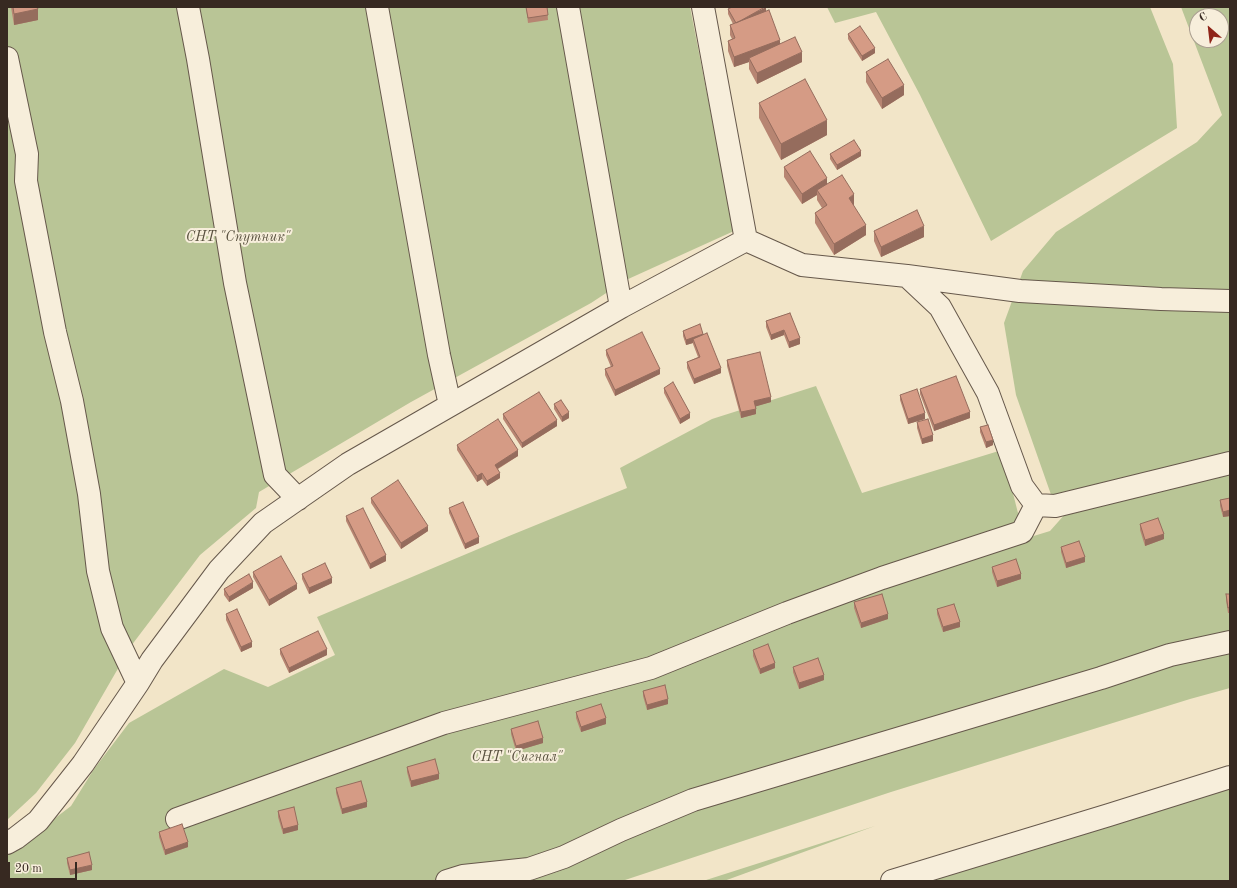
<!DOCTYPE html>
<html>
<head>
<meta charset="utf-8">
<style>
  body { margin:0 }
  #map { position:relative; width:1237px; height:888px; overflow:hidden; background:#f2e5c8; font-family:"Old Standard TT",serif }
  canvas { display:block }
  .frame { position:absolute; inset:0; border:8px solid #372921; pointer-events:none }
  .north { position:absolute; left:1189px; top:8px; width:40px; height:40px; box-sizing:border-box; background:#f7eedb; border:1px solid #aa9f91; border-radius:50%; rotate:332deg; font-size:11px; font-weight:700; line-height:16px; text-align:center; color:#372921 }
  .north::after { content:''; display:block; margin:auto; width:14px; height:18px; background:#8f2418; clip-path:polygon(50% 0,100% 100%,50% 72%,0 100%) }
  .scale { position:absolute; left:8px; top:862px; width:69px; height:18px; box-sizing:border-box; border:2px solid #372921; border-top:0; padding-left:5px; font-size:12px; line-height:14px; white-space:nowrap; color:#372921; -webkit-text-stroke:3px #f7eedb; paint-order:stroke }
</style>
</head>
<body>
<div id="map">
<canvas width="1237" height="888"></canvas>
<div class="frame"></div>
<div class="north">С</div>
<div class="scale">20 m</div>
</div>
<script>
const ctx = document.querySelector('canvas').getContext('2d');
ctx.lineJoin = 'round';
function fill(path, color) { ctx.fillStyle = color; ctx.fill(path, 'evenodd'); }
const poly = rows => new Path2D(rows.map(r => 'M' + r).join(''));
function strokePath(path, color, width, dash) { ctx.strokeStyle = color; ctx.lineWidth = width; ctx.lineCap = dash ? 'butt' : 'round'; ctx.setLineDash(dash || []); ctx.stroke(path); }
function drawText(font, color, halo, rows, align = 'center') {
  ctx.font = font + ' "Old Standard TT",serif'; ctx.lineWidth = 4; ctx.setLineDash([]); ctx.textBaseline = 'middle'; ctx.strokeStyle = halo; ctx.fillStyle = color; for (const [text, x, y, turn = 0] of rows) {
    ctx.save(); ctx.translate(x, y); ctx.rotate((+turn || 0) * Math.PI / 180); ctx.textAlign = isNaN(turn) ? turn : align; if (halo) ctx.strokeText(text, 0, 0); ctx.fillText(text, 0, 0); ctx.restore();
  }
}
fill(poly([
  [7,7,690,7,734,231,626,280,591,303,411,402,259,492,256,508,200,555,131,646,75,743,36,793,7,820],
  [827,7,1150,7,1173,64,1177,128,991,241,920,95,876,12,835,23],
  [1181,7,1230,7,1230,456,1055,506,1016,395,1004,323,1023,271,1056,232,1197,142,1222,115],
  [1197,16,1221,16,1221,40,1197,40],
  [816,386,862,493,1002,450,1019,517,1020,525,900,577,1050,531,1066,513,1230,473,1230,688,1190,699,891,792,622,881,7,881,7,855,71,806,94,769,129,723,224,669,268,687,335,655,317,617,509,536,627,488,620,468,712,419],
  [1230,787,1230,881,931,881,1126,817],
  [875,826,724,881,703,881]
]), '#b9c596');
const minor = poly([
  [188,7,198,59,235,283,275,475,298,499],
  [377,7,439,355,450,405],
  [568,7,621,307],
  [703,7,746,240],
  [7,58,27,154,26,181,55,332,72,401,89,494,98,571,112,628,138,683],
  [746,240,802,265,907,276,1020,291,1161,299,1230,301],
  [907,276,940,307,988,393,1022,486,1036,505,1055,506,1230,463],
  [177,819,444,723,651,668,787,613,882,578,1022,532,1036,505],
  [7,843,16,838,38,821,83,764,138,683,152,660,219,570,263,523,348,464,621,307,746,240],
  [447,881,463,876,529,869,564,857,621,830,693,800,1101,678,1170,655,1230,642],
  [892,881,1109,815,1230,777]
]);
strokePath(minor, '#66584b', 24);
strokePath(minor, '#f7eedb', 22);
fill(poly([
  [11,7,37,7,38,20,14,25],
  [526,7,547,7,548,20,528,23],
  [728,9,766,11,780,44,802,62,757,84,749,69,749,62,734,67,728,51,728,41,732,39,730,35,730,25,733,24,728,14],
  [848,34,875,53,862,61,848,39],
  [866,72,904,95,882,109,866,82],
  [759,103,827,135,781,160,759,118],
  [830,154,861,156,837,170,830,159],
  [784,167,827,184,854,205,853,205,866,235,834,255,815,223,815,213,822,208,817,200,817,195,802,204,784,177],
  [874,231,924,237,881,257,874,241],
  [790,313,800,344,789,348,784,335,771,340,766,327,766,321],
  [683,331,703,335,721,373,694,384,687,368,687,362,698,357,693,344,693,343,686,345,683,336],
  [606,350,660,374,615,396,605,375,605,369,611,367,606,355],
  [727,360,771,402,756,406,756,414,741,418,727,366],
  [664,388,690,418,680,424,664,393],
  [920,389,970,418,934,431,920,394],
  [900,395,925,419,908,424,900,400],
  [554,404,569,418,562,422,554,409],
  [503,414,557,426,522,448,503,419],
  [917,422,933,441,922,444,917,428],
  [980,427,993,445,986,448,980,432],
  [457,445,518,456,498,469,500,478,487,486,482,479,477,482,457,450],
  [371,498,428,531,401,549,371,503],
  [1230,498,1230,516,1223,517,1220,506,1220,500],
  [449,508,479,543,465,549,449,513],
  [346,516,386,561,370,569,346,521],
  [1140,524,1164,539,1145,546,1140,530],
  [1061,547,1085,562,1066,568,1061,552],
  [992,567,1021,579,997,587,992,572],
  [253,572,297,589,269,606,253,577],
  [302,574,332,583,309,594,302,579],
  [253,588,229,602,224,595,224,589],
  [1226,594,1230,594,1230,613,1228,613,1226,600],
  [854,602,888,619,861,628,854,608],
  [937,609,960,627,943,632,937,614],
  [226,614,252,647,241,652,226,620],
  [280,649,327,655,289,673,280,654],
  [753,650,775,668,760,674,753,656],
  [793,667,824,680,799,689,793,672],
  [643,691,668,704,647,710,643,696],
  [576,712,606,724,581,732,576,718],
  [511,729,543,743,516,751,511,734],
  [407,767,439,779,411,787,407,772],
  [336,788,367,807,342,814,336,793],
  [278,811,298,830,283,834,278,817],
  [159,832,188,847,165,855,159,837],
  [67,858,92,870,70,875,67,863]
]), '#b78572');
fill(poly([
  [766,7,766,12,736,23],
  [38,9,38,20,14,25,14,14],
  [780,40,780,50,749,58,749,62,734,67,734,57],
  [875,48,875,53,862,61,862,56],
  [802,52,802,62,757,84,757,73],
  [904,85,904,95,882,109,882,98],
  [827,120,827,135,781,160,781,144],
  [861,151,861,156,837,170,837,165],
  [827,178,827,188,817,190,817,195,802,204,802,194],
  [854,194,854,205,849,208,849,198],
  [866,225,866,235,834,255,834,244],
  [924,226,924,237,881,257,881,247],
  [784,330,784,335,771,340,771,335],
  [703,334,703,339,693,339,693,343,686,345,686,340],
  [800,338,800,344,789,348,789,342],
  [721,368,721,373,694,384,694,379],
  [660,369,660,374,615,396,615,390],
  [771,397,771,402,754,407,754,401],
  [756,409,756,414,741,418,741,412],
  [569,412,569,418,562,422,562,417],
  [970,412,970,418,934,431,934,425],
  [690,413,690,418,680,424,680,419],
  [925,413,925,419,908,424,908,419],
  [557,420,557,426,522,448,522,443],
  [933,435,933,441,922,444,922,439],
  [993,440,993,445,986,448,986,442],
  [518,450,518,456,495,470,495,465],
  [482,473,482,479,477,482,477,476],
  [500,473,500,478,487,486,487,481],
  [1230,510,1230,516,1223,517,1223,512],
  [428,526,428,531,401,549,401,543],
  [1164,534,1164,539,1145,546,1145,540],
  [479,537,479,543,465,549,465,544],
  [386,555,386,561,370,569,370,564],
  [1085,557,1085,562,1066,568,1066,563],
  [1021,574,1021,579,997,587,997,581],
  [332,578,332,583,309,594,309,588],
  [253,582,253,588,229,602,229,597],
  [297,584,297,589,269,606,269,600],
  [888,614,888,619,861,628,861,623],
  [960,622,960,627,943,632,943,627],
  [252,642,252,647,241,652,241,647],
  [327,649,327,655,289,673,289,668],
  [775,663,775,668,760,674,760,669],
  [824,675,824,680,799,689,799,683],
  [668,699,668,704,647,710,647,705],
  [606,718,606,724,581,732,581,727],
  [543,738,543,743,516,751,516,746],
  [439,774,439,779,411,787,411,781],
  [367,802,367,807,342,814,342,809],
  [298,825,298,830,283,834,283,829],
  [188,842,188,847,165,855,165,850],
  [92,865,92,870,70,875,70,870]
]), '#956c5d');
const building = poly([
  [13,7,37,7,38,9,14,14,13,7],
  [526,7,547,7,548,15,528,18,526,7],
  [732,7,765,7,740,21,736,23,728,9,732,7],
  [769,10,780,40,734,57,728,41,735,38,730,25,769,10],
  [860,26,875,48,862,56,848,34,860,26],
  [795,37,802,52,757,73,749,58,795,37],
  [888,59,904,85,882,98,866,72,888,59],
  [805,79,827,120,781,144,759,103,805,79],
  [854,140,861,151,837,165,830,154,854,140],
  [810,151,827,178,802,194,784,167,810,151],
  [842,175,854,194,849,198,866,225,834,244,815,213,827,205,817,190,842,175],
  [917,210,924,226,881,247,874,231,917,210],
  [790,313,800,338,789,342,784,330,771,335,766,321,790,313],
  [700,324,703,334,686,340,683,331,700,324],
  [642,332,660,369,615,390,605,369,613,366,606,350,642,332],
  [707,333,721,368,694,379,687,362,700,357,693,339,707,333],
  [760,352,771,397,754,401,756,409,741,412,727,360,760,352],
  [956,376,970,412,934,425,920,389,956,376],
  [673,382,690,413,680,419,664,388,673,382],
  [917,389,925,413,908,419,900,395,917,389],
  [539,392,557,420,522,443,503,414,539,392],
  [561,400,569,412,562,417,554,404,561,400],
  [498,419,518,450,495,465,500,473,487,481,482,473,477,476,457,445,498,419],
  [928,419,933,435,922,439,917,422,928,419],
  [988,425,993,440,986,442,980,427,988,425],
  [398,480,428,526,401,543,371,498,398,480],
  [1230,498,1230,510,1223,512,1220,500,1230,498],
  [463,502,479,537,465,544,449,508,463,502],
  [363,508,386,555,370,564,346,516,363,508],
  [1158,518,1164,534,1145,540,1140,524,1158,518],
  [1079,541,1085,557,1066,563,1061,547,1079,541],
  [281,556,297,584,269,600,253,572,281,556],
  [1016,559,1021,574,997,581,992,567,1016,559],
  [325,563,332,578,309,588,302,574,325,563],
  [249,574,253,582,229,597,224,589,249,574],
  [882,594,888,614,861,623,854,602,882,594],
  [1226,594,1230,594,1230,607,1228,608,1226,594],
  [954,604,960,622,943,627,937,609,954,604],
  [237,609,252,642,241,647,226,614,237,609],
  [318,631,327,649,289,668,280,649,318,631],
  [768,644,775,663,760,669,753,650,768,644],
  [818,658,824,675,799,683,793,667,818,658],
  [665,685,668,699,647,705,643,691,665,685],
  [601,704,606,718,581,727,576,712,601,704],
  [538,721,543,738,516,746,511,729,538,721],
  [435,759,439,774,411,781,407,767,435,759],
  [361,781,367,802,342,809,336,788,361,781],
  [294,807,298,825,283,829,278,811,294,807],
  [182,824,188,842,165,850,159,832,182,824],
  [89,852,92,865,70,870,67,858,89,852]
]);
fill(building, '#d59b85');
strokePath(building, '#956c5d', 1);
drawText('italic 14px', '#58503e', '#f7eedb', [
  ["СНТ \"Спутник\"",238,237],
  ["СНТ \"Сигнал\"",517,757]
]);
</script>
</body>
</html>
